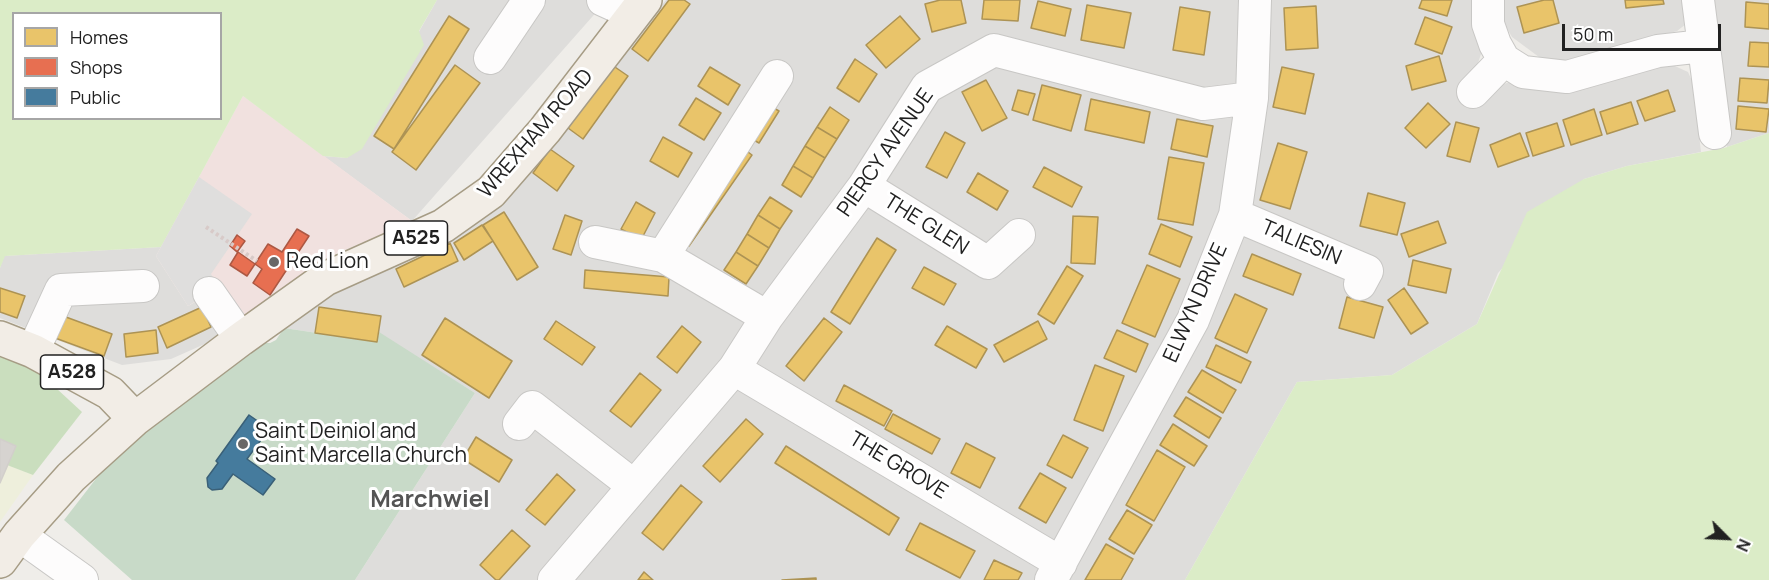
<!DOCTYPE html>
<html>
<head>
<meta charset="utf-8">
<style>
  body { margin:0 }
  #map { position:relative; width:1769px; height:580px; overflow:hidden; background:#efede9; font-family:Manrope,sans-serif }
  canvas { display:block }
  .legend { position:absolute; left:12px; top:12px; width:210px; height:108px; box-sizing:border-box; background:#fff; border:2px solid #a6a6a6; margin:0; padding:8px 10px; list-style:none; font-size:18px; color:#212121 }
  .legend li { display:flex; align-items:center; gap:12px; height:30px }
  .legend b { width:30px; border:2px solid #a6a6a6 }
  .north { position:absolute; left:1697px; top:508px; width:60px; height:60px; -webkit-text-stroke:4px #fff; paint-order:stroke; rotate:114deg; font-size:16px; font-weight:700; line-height:24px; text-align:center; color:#212121 }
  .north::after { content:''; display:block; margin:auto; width:21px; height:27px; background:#212121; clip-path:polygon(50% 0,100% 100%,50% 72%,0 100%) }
  .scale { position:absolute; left:1562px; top:24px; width:159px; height:27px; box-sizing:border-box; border:3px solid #212121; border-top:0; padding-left:8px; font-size:18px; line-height:21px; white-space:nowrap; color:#212121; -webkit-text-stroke:4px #fff; paint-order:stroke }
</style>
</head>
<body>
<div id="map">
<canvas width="1769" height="580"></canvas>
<ul class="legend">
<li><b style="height:16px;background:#e9c46a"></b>Homes</li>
<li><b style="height:16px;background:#e76f51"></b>Shops</li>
<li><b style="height:16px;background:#457b9d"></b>Public</li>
</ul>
<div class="north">N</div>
<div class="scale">50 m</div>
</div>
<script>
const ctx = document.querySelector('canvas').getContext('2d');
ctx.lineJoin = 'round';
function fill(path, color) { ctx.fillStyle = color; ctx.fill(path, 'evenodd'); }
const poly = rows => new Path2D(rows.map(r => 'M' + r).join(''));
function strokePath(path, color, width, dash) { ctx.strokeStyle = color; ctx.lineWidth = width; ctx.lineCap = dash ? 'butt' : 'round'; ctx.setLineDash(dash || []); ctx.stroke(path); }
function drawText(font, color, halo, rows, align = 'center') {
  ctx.font = font + ' Manrope,sans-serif'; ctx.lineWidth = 6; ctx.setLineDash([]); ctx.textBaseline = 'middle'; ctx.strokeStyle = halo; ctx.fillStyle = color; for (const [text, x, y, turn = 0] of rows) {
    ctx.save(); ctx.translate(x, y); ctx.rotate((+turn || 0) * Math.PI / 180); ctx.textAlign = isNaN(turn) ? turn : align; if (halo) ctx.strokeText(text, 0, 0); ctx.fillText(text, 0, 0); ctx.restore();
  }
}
fill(poly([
  [437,0,607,0,412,221,323,156,347,158],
  [666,0,1474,0,1484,45,1477,66,1458,85,1479,106,1503,84,1511,82,1666,62,1688,72,1693,83,1701,152,1627,166,1584,179,1498,273,1477,324,1392,375,1297,382,1185,580,355,580,475,393,378,333,377,342,284,328,308,303,440,241,618,57],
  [1503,0,1686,0,1686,24,1677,31,1566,62,1553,62,1539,57,1512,37,1505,25],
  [1713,0,1769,0,1769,133,1727,147],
  [161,247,156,256,188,306,203,297,224,331,207,343,171,359,122,365,0,318,0,268,4,256]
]), '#dedddb');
fill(poly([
  [243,96,412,221,331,256,224,331,203,297,188,306,156,256]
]), '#f1e1df');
fill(poly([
  [0,439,16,446,8,465,33,475,0,522]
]), '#eeefdc');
fill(poly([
  [0,0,437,0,419,31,424,45,362,149,347,158,323,156,243,96,161,247,5,256,0,268],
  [14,14,220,14,220,118,14,118],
  [1769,133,1769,580,1185,580,1297,382,1392,375,1477,324,1527,212,1584,179,1627,166,1724,148]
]), '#dbecc7');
fill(poly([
  [0,346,17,352,82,412,33,475,7,465,0,439]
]), '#cadebe');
fill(poly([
  [284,328,377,342,379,332,475,393,355,580,132,580,64,520,126,440,256,343,270,343,276,340]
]), '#c8dac8');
fill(poly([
  [199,177,252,214,211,274,218,287,188,306,156,256]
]), '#dfdedd');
const homes = poly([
  [669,0,684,0,690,4,648,61,632,49,669,0],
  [940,0,961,0,966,23,932,32,925,4,940,0],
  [984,0,1020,0,1018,21,982,19,984,0],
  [1422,0,1452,0,1447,16,1419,8,1422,0],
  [1544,0,1553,0,1559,23,1524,33,1517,7,1544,0],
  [1625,0,1663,0,1664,4,1626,8,1625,0],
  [1038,1,1071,9,1065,36,1031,28,1038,1],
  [1746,2,1769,4,1769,29,1745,27,1746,2],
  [1087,5,1131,13,1124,48,1081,40,1087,5],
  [1316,6,1318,48,1286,50,1284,8,1316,6],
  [1180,7,1210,12,1204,55,1173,50,1180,7],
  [449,16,469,29,394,149,374,136,449,16],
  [900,16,920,39,886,68,866,45,900,16],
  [1425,17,1452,27,1442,54,1415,44,1425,17],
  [1750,42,1769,43,1769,67,1748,66,1750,42],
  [1439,56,1446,81,1412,90,1406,66,1439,56],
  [855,59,877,74,859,102,837,88,855,59],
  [455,65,480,83,416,170,392,152,455,65],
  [612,65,628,76,583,139,568,128,612,65],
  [710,67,740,85,728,105,698,86,710,67],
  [1282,67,1314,74,1305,114,1273,107,1282,67],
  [1740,78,1769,80,1767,103,1738,101,1740,78],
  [986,80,1007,118,982,131,962,92,986,80],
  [1042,85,1081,95,1071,131,1033,120,1042,85],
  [1018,90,1035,94,1028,115,1012,110,1018,90],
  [1668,90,1675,111,1645,121,1637,101,1668,90],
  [696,98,721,113,704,140,679,125,696,98],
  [1091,99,1150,112,1144,143,1085,130,1091,99],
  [1631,102,1638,124,1607,134,1600,112,1631,102],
  [765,103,779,111,759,143,745,135,765,103],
  [1428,103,1450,124,1426,148,1405,128,1428,103],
  [1738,106,1769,109,1766,132,1736,129,1738,106],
  [830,107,849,120,837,139,817,127,830,107],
  [1594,109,1602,135,1571,145,1563,120,1594,109],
  [1177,119,1213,126,1207,157,1171,149,1177,119],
  [1456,122,1479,128,1470,162,1447,156,1456,122],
  [1557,123,1564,146,1533,156,1526,133,1557,123],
  [817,127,837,139,825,158,805,146,817,127],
  [945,132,965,143,947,178,926,167,945,132],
  [1520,133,1529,156,1498,167,1490,145,1520,133],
  [663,137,692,153,678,177,650,161,663,137],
  [1278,143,1307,152,1290,209,1260,200,1278,143],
  [740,146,752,155,689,246,677,237,740,146],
  [805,146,825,158,813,178,793,166,805,146],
  [550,149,574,166,557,191,533,173,550,149],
  [1169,157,1204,163,1193,225,1158,219,1169,157],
  [793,166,813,178,801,197,782,185,793,166],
  [1044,167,1082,187,1072,207,1033,187,1044,167],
  [978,173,1008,191,997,210,967,192,978,173],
  [1368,193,1405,203,1397,235,1360,226,1368,193],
  [770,197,792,211,780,229,758,215,770,197],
  [636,202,655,213,641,240,621,229,636,202],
  [504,212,538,267,517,280,483,225,504,212],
  [565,215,582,221,571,255,553,249,565,215],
  [758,215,780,229,769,248,747,234,758,215],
  [1073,216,1098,217,1095,264,1071,263,1073,216],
  [1438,221,1446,243,1409,257,1401,234,1438,221],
  [1161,224,1192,237,1180,267,1149,254,1161,224],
  [482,225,493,241,464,260,454,243,482,225],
  [747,234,769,248,758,266,736,252,747,234],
  [877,238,896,250,850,324,831,312,877,238],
  [450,243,458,261,404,287,396,269,450,243],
  [736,252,758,266,746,284,724,270,736,252],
  [1252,254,1301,274,1293,295,1243,276,1252,254],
  [1413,260,1451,269,1446,293,1408,285,1413,260],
  [1147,265,1180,279,1155,337,1122,323,1147,265],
  [1067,266,1083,276,1054,324,1038,314,1067,266],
  [924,267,956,284,944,305,912,288,924,267],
  [585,270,669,277,668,296,584,288,585,270],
  [0,288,25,296,17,318,0,312,0,288],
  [1404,288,1428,323,1411,334,1388,300,1404,288],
  [1235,294,1267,309,1247,353,1215,338,1235,294],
  [1347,297,1383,307,1374,338,1339,328,1347,297],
  [202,307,211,327,167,348,158,327,202,307],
  [319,307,381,316,377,342,315,333,319,307],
  [55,313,112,334,104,356,47,335,55,313],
  [445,318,512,361,489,398,422,355,445,318],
  [824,318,842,332,804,381,786,366,824,318],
  [556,321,595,347,582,365,544,339,556,321],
  [1038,321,1047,339,1004,362,994,345,1038,321],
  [682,326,701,342,677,373,657,357,682,326],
  [947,326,987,349,976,368,935,345,947,326],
  [156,330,158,353,126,357,124,334,156,330],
  [1117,330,1148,344,1136,372,1104,358,1117,330],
  [1216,345,1251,362,1241,383,1206,367,1216,345],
  [1095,365,1124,376,1103,431,1074,420,1095,365],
  [1202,370,1236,390,1223,413,1188,392,1202,370],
  [640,373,661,390,631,427,610,411,640,373],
  [844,385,892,411,884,426,836,401,844,385],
  [1186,397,1221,418,1209,438,1174,416,1186,397],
  [893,414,940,439,932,454,885,429,893,414],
  [746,419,763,434,720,482,703,466,746,419],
  [1173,424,1207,446,1194,466,1160,445,1173,424],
  [1063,435,1088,448,1072,478,1047,465,1063,435],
  [476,437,512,460,499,482,463,459,476,437],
  [966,443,995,458,980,488,951,473,966,443],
  [786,446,899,518,889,535,775,463,786,446],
  [1157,450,1185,467,1154,521,1126,505,1157,450],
  [1040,473,1066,488,1046,523,1019,508,1040,473],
  [557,474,575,490,545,525,526,510,557,474],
  [681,485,702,502,663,550,642,533,681,485],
  [1127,510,1152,525,1134,554,1109,539,1127,510],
  [920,523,975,551,960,578,906,550,920,523],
  [512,530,530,546,499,580,496,580,480,565,512,530],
  [1106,544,1133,559,1121,580,1085,580,1106,544],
  [994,560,1022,573,1018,580,984,580,994,560],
  [644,572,653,580,638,580,644,572],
  [816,578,816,580,782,580,816,578]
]);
fill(homes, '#e9c46a');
strokePath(homes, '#ad9354', 1.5);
const shops = poly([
  [297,229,309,236,270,295,253,283,262,269,255,264,268,244,282,252,297,229],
  [237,235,245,241,237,252,230,246,237,235],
  [238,252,255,264,247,276,230,265,238,252]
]);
fill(shops, '#e76f51');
strokePath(shops, '#ac5843', 1.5);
const public = poly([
  [249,415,269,429,247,459,275,479,263,495,233,474,222,489,212,490,208,487,207,478,218,463,216,461,249,415]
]);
fill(public, '#457b9d');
strokePath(public, '#3a6078', 1.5);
const building = poly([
  [0,439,16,446,0,483,0,439]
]);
fill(building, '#d6d3d0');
strokePath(building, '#d2cfcb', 1.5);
const minor = poly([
  [603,0,634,14],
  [1488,0,1488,24,1495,44,1504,60],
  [1698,0,1715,133],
  [490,58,529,0],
  [1473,92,1504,60,1523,72,1567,77,1658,51,1703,46],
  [864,186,988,263,1019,235],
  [1235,215,1367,271,1360,284],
  [595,242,663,256,767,317],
  [663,256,777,76],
  [209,293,241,339],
  [33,351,61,290,143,286],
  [734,369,1061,563],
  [519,424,532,407,634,486],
  [19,535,82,580],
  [554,580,734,369,767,317,864,186,927,87,994,50,1203,104,1252,98],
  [1051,580,1193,320,1235,215,1252,98,1255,0]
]);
const major = poly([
  [0,338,33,351,110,393,135,419],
  [0,561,19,535,71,477,135,419,241,339,325,279,443,226,491,192,545,130,645,0]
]);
strokePath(minor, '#c8c7c5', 34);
strokePath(major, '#a69c85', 36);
strokePath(poly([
  [206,227,257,261]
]), '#d8cac8', 4, [3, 3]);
strokePath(minor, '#fdfcfc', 32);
strokePath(major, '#f2ede6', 33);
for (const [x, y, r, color] of [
  [274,262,6,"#696867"],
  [243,444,6,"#696867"]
]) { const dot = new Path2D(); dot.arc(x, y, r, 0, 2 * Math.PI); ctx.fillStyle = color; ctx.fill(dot); strokePath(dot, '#fff', 2); }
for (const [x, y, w] of [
  [416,238,63],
  [72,372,63]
]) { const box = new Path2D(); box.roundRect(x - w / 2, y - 17, w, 34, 4.5); ctx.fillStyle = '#fff'; ctx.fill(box); strokePath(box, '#212121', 1.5); }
drawText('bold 20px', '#212121', null, [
  ["A525",416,238],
  ["A528",72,372]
]);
drawText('21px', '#212121', '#fff', [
  ["WREXHAM ROAD",536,134,-49],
  ["PIERCY AVENUE",886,153,-55],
  ["THE GLEN",926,225,32],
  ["TALIESIN",1301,243,23],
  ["ELWYN DRIVE",1196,303,-66],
  ["THE GROVE",898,466,31]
]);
drawText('21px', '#212121', '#fff', [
  ["Red Lion",286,262],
  ["Saint Deiniol and",255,432],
  ["Saint Marcella Church",255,456]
], 'left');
drawText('bold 24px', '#545454', '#fff', [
  ["Marchwiel",430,500]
]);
</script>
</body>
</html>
